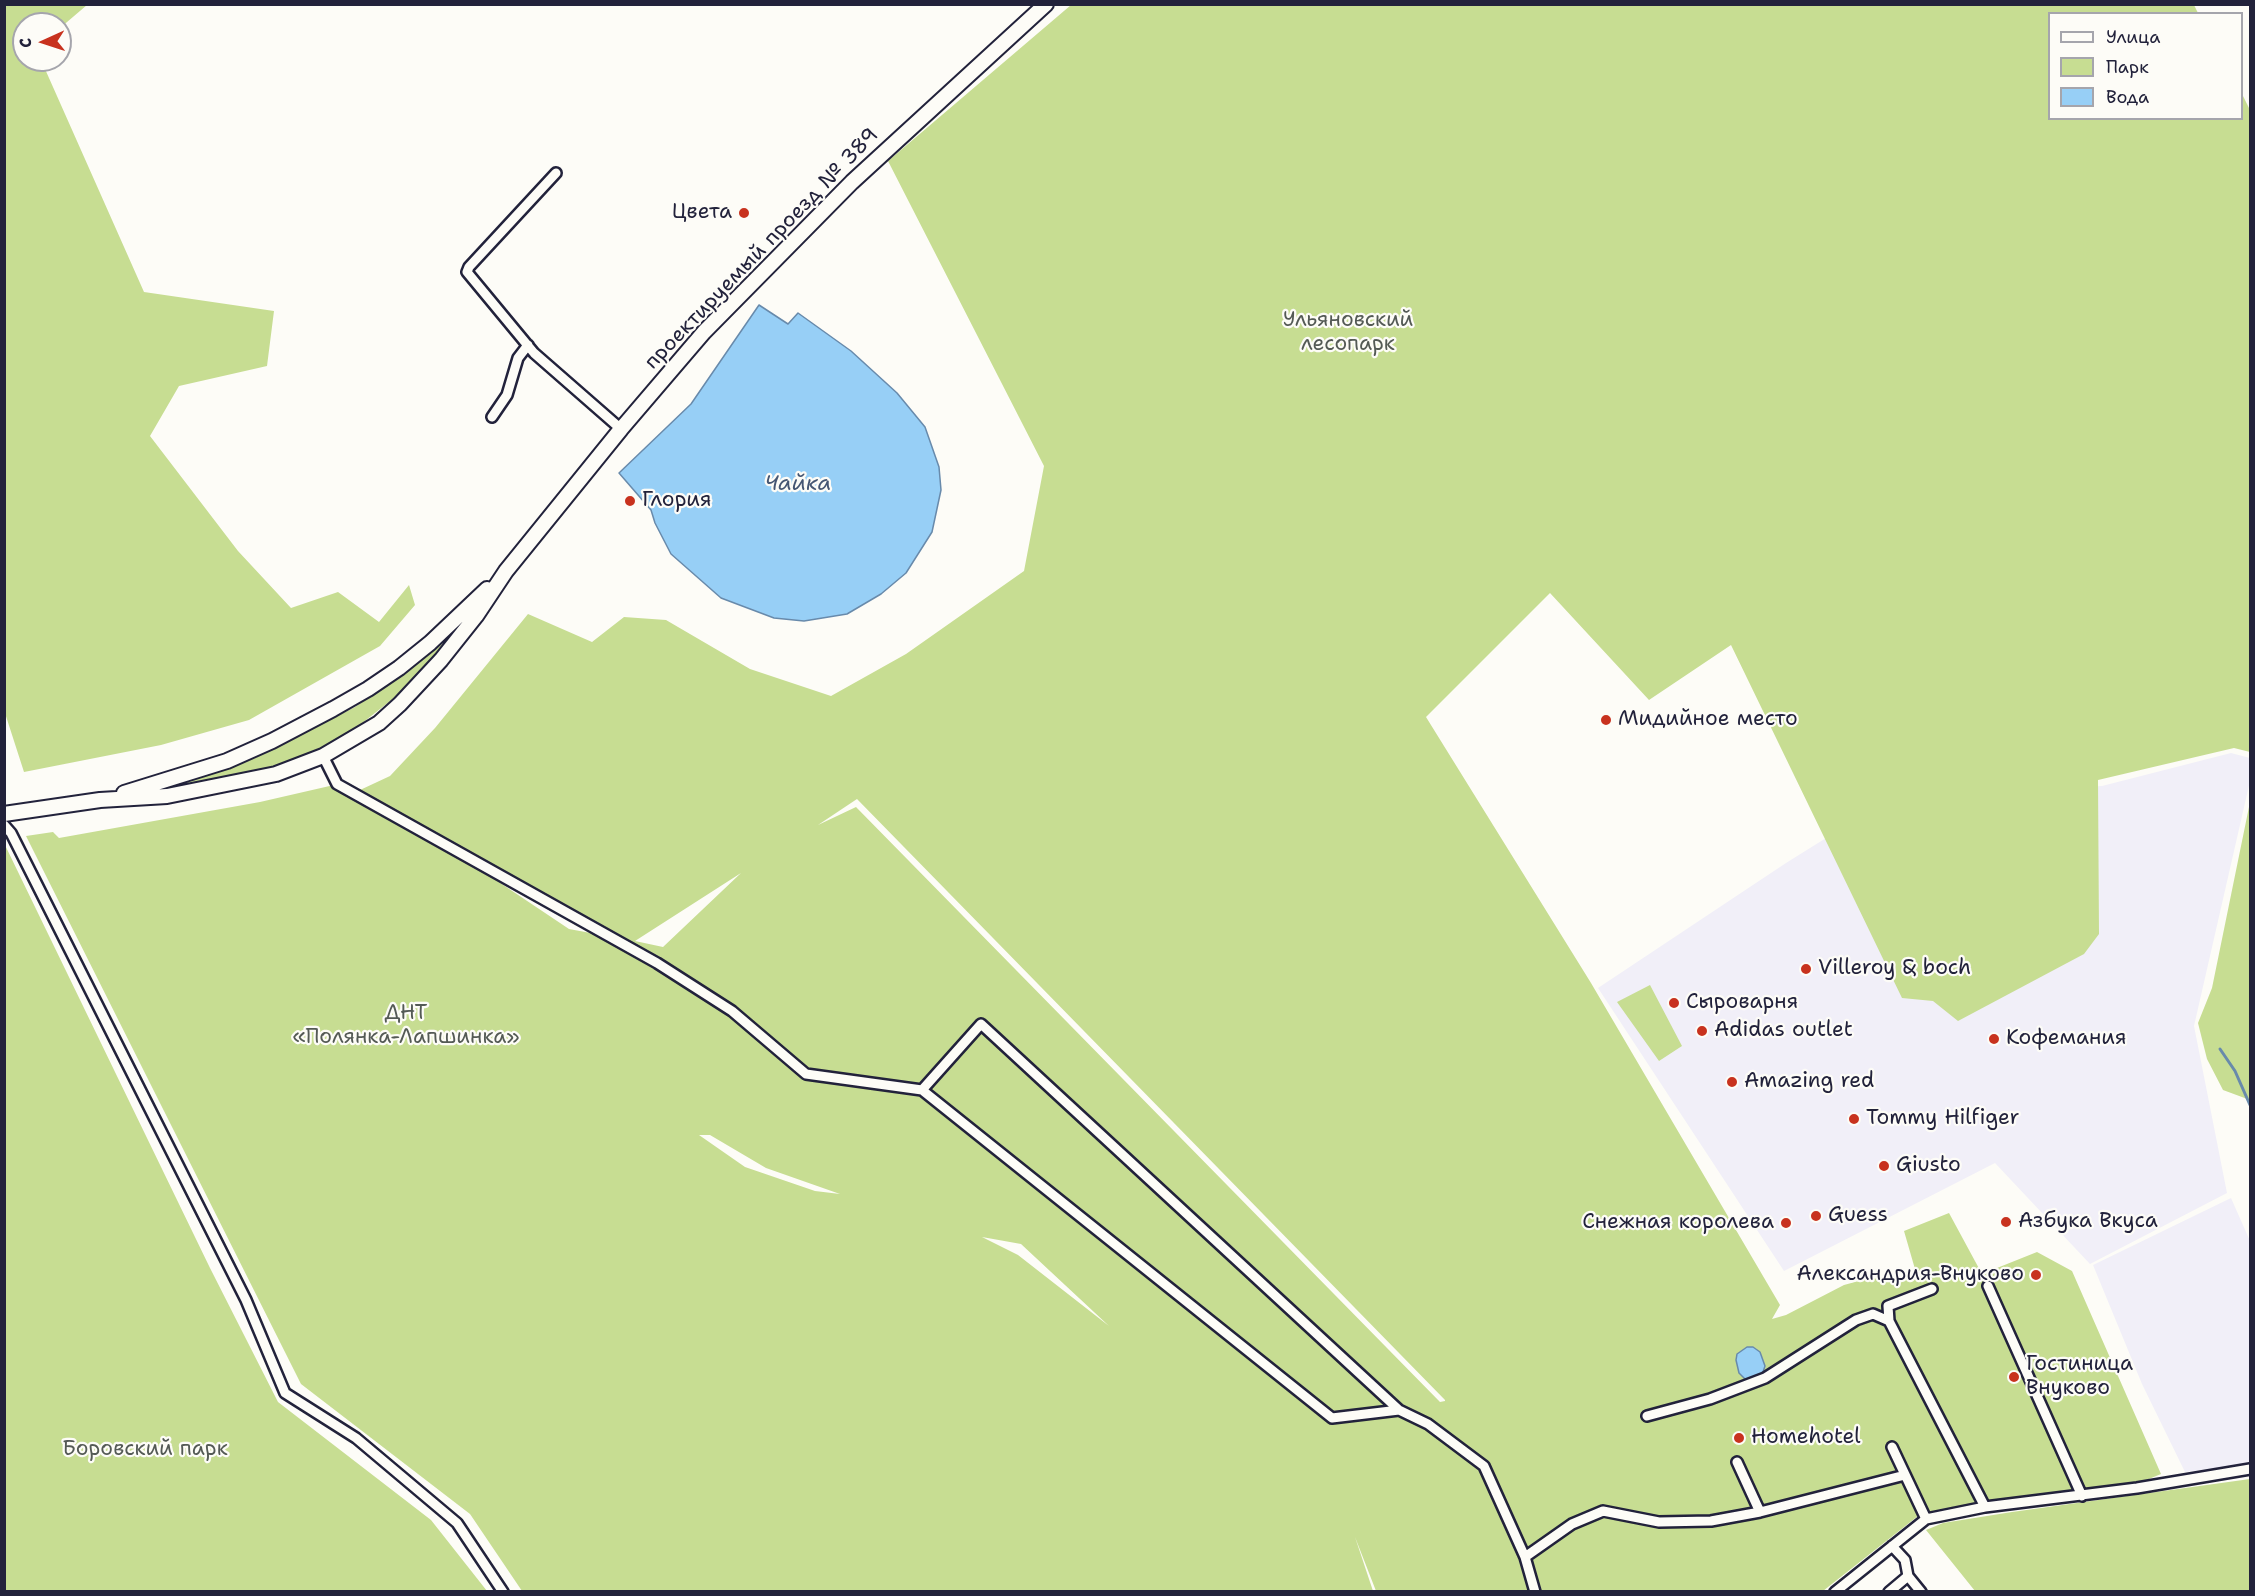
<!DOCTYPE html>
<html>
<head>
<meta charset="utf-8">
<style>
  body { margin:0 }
  #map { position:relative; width:2255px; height:1596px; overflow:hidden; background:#fdfcf7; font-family:"Shantell Sans",sans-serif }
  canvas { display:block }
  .frame { position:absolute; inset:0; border:6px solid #22223b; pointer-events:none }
  .legend { position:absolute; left:2048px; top:12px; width:195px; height:108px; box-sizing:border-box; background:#fdfcf7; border:2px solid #a5a5ac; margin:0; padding:8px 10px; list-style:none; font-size:18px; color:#22223b }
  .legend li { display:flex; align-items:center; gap:12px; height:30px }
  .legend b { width:30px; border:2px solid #a5a5ac }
  .north { position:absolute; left:12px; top:12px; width:60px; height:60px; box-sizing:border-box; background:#fdfcf7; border:2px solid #a5a5ac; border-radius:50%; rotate:267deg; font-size:16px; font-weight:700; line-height:24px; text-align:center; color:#22223b }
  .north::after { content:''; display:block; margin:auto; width:21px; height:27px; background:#c8321e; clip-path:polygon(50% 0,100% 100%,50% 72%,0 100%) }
</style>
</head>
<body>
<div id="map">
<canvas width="2255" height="1596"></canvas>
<div class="frame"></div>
<ul class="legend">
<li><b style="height:8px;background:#fdfcf7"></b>Улица</li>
<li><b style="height:16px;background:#c7dd92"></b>Парк</li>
<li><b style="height:16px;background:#97cff6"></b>Вода</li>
</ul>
<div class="north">С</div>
</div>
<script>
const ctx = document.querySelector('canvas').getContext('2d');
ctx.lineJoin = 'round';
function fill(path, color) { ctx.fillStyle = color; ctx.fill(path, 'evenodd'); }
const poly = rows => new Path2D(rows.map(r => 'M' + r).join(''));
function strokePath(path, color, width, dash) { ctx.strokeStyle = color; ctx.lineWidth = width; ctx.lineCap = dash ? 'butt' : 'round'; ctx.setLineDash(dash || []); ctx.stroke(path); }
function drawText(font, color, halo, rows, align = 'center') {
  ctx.font = font + ' "Shantell Sans",sans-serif'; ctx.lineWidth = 4.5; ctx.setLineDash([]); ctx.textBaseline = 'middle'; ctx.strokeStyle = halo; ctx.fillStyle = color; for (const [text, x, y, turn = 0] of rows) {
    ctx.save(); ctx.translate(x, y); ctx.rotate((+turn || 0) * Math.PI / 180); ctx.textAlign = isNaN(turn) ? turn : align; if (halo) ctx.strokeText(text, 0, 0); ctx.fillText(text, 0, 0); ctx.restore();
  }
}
fill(poly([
  [2231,753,2250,758,2250,781,2194,1026,2227,1193,2090,1264,1995,1163,1784,1271,1598,988,1786,863,1895,795,2102,786],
  [2231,1198,2250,1241,2250,1465,2185,1472,2142,1384,2093,1265]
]), '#f1eff8');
fill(poly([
  [4,5,87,5,60,28,60,24,24,24,24,60,41,60,144,292,274,311,267,366,179,386,150,436,238,551,291,608,338,592,379,622,409,585,415,605,380,646,249,720,161,745,24,772,4,710],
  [1071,5,2194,5,2198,13,2050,14,2050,118,2242,118,2242,94,2250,110,2250,752,2234,748,2098,780,2099,934,2084,954,1958,1021,1933,1001,1902,998,1731,645,1649,700,1550,593,1426,717,1591,983,1780,1305,1772,1319,1786,1315,1844,1285,1866,1279,1917,1276,1904,1231,1949,1213,1982,1274,2037,1252,2072,1271,2161,1474,2144,1481,1970,1504,1918,1516,1823,1591,1376,1591,1355,1537,1373,1591,522,1591,470,1514,301,1384,26,836,53,832,59,838,260,802,347,782,360,790,390,776,435,728,528,614,592,642,624,617,666,620,750,669,831,696,906,654,1024,571,1044,466,888,161],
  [857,799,1445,1400,1445,1401,1440,1402,856,807,818,825],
  [451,850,623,939,569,929],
  [741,873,663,947,635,941],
  [699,1135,710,1135,766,1168,840,1194,815,1191,745,1167],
  [982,1237,1021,1244,1109,1326,1018,1255],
  [455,633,394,698,361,724,328,744,303,756,258,771,177,786,255,758,355,707,419,663],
  [2250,802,2250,1100,2223,1090,2207,1059,2198,1023,2212,988],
  [4,843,210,1268,278,1402,431,1520,487,1591,5,1591],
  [1650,985,1682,1046,1659,1061,1617,1002],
  [2250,1479,2250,1591,1975,1591,1926,1530,1943,1523,2012,1512]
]), '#c7dd92');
const water = poly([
  [759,305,788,324,798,313,851,351,897,393,925,427,939,467,941,490,932,532,906,573,881,594,847,614,804,621,774,618,721,598,671,554,655,523,651,510,619,473,691,404,759,305],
  [1747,1347,1753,1347,1760,1352,1765,1366,1763,1372,1756,1379,1747,1381,1739,1373,1736,1360,1737,1354,1747,1347]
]);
fill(water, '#97cff6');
strokePath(water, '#688aab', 1.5);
strokePath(poly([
  [2220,1049,2235,1071,2250,1105]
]), '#688aab', 3);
const street = poly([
  [556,173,469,267,467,272,534,353,621,429],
  [492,417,507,395,518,358,528,345],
  [323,756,337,784,657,963,732,1011,806,1074,922,1090,1332,1418,1399,1410],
  [4,825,11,833,246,1300,285,1393,356,1438,457,1523,503,1592],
  [922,1090,981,1024,1399,1410,1428,1424,1484,1466,1525,1557,1535,1592],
  [1988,1286,2082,1496],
  [1889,1321,1888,1306,1932,1289],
  [1647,1416,1710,1399,1765,1378,1856,1320,1873,1314,1889,1321,1985,1507],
  [1892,1447,1926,1519],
  [1737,1462,1760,1512],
  [1525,1557,1572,1524,1603,1511,1659,1522,1711,1521,1760,1512,1905,1475],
  [1908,1576,1921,1592],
  [1835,1592,1926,1519,1985,1507,2137,1488,2250,1469],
  [1889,1592,1908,1576,1905,1560,1892,1546]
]);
const secondary = poly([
  [124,793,227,761,272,741,333,709,368,689,399,668,430,643,487,589],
  [4,814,100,800,167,796,276,774,323,756,379,723,400,704,441,660,476,616,506,571,621,429,704,332,852,182,1046,4]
]);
strokePath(street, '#22223b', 14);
strokePath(secondary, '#22223b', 18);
strokePath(street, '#fdfcf7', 9);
strokePath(secondary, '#fdfcf7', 14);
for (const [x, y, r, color] of [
  [744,213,6,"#c8321e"],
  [630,501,6,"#c8321e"],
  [1606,720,6,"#c8321e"],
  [1806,969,6,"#c8321e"],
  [1674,1003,6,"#c8321e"],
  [1702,1031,6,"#c8321e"],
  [1994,1039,6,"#c8321e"],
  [1732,1082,6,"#c8321e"],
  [1854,1119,6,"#c8321e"],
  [1884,1166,6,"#c8321e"],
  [1816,1216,6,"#c8321e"],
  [2006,1222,6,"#c8321e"],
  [1786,1223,6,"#c8321e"],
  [2036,1275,6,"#c8321e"],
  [2014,1377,6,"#c8321e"],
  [1739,1438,6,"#c8321e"]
]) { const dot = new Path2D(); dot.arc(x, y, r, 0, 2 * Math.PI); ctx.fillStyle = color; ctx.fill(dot); strokePath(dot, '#fdfcf7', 2); }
drawText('21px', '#22223b', '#fdfcf7', [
  ["Цвета",732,213,"right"],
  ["Глория",642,501],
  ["Мидийное место",1618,720],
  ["Villeroy & boch",1818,969],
  ["Сыроварня",1686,1003],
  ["Adidas outlet",1714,1031],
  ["Кофемания",2006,1039],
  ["Amazing red",1744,1082],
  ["Tommy Hilfiger",1866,1119],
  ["Giusto",1896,1166],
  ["Guess",1828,1216],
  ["Азбука Вкуса",2018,1222],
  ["Снежная королева",1774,1223,"right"],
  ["Александрия-Внуково",2024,1275,"right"],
  ["Гостиница",2026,1365],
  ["Внуково",2026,1389],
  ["Homehotel",1751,1438]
], 'left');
drawText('21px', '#22223b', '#fdfcf7', [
  ["проектируемый проезд № 389",762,249,-46]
]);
drawText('21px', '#545a55', '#fdfcf7', [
  ["Ульяновский",1348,321],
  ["лесопарк",1348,345],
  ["ДНТ",406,1014],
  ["«Полянка-Лапшинка»",406,1038],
  ["Боровский парк",145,1450]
]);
drawText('italic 22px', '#455673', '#fdfcf7', [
  ["Чайка",798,484]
]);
</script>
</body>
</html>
